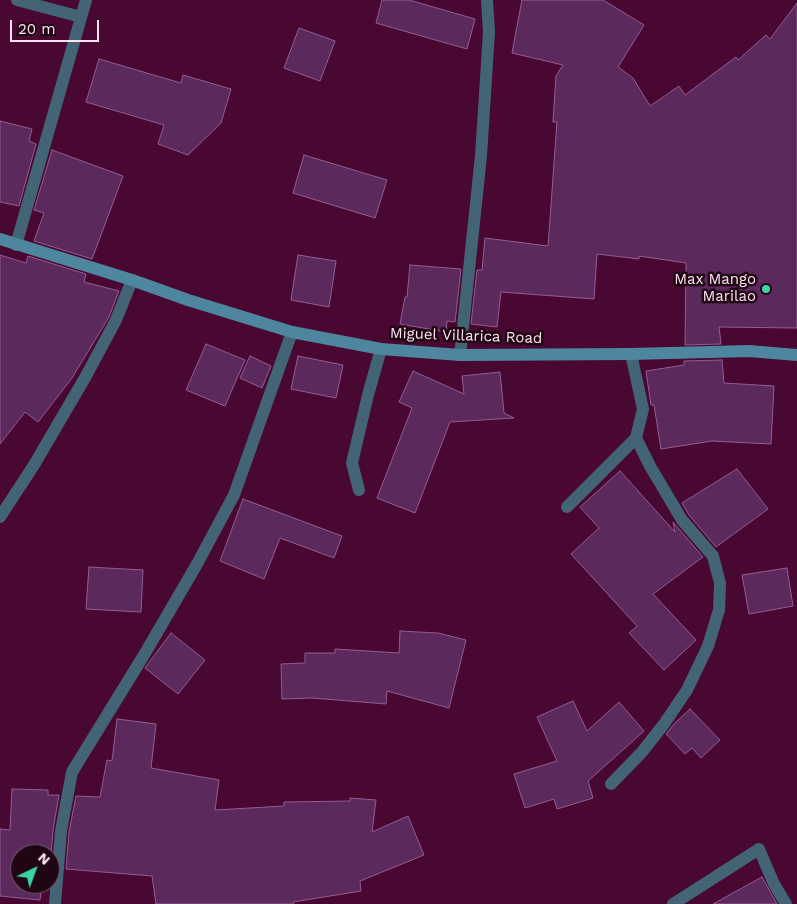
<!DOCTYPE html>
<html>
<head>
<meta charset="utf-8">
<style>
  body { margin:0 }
  #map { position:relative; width:797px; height:904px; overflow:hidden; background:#490831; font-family:"Work Sans",sans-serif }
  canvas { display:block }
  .north { position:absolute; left:10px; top:844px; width:50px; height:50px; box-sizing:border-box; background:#200615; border:1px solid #795f6d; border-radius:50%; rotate:42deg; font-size:14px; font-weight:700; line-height:20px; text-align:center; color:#fee5f1 }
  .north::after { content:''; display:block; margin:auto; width:18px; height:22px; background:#3ad4a5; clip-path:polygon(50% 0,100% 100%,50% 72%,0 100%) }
  .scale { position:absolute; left:10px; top:20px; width:89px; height:22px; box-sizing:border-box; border:2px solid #fee5f1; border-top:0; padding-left:6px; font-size:15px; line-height:18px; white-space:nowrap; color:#fee5f1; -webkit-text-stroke:4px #200615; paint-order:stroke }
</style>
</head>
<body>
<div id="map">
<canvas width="797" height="904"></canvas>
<div class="north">N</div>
<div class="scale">20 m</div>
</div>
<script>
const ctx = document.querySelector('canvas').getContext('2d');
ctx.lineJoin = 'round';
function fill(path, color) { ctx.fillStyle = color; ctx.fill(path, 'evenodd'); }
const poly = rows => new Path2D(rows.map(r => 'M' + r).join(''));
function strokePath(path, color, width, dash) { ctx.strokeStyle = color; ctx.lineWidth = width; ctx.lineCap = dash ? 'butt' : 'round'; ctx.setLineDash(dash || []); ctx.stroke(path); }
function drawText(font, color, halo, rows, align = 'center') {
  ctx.font = font + ' "Work Sans",sans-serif'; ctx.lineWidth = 5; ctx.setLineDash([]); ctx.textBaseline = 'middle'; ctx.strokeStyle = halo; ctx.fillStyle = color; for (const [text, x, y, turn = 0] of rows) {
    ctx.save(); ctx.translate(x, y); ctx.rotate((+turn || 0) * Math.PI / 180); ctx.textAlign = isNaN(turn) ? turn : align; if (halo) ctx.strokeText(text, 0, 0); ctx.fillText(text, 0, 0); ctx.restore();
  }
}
const building = poly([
  [382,0,409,0,475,19,467,49,376,23,382,0],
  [522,0,603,0,644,25,618,67,633,78,650,106,679,86,685,95,736,57,738,60,766,35,770,39,797,3,797,328,719,327,721,344,685,345,686,263,639,256,639,259,597,254,594,299,501,292,497,327,471,324,477,270,482,270,485,238,548,246,557,122,553,122,556,76,563,65,512,53,522,0],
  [299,28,335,41,320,81,284,68,299,28],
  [99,59,181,83,183,75,231,89,221,123,188,155,158,144,164,125,86,102,99,59],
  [0,121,32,129,29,141,36,144,19,206,0,202,0,121],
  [52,150,123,176,92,259,34,241,44,213,34,210,52,150],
  [304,155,387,180,375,218,293,193,304,155],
  [0,255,26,263,28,256,86,274,84,282,119,291,109,317,72,378,38,422,25,412,0,444,0,255],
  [298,255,336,261,329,307,291,300,298,255],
  [410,265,461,269,455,322,447,321,446,332,400,324,405,297,407,297,410,265],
  [206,344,245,360,225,406,186,390,206,344],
  [250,356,271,366,262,388,240,378,250,356],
  [298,356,343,365,336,398,291,389,298,356],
  [722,360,724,383,774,386,771,444,712,441,661,449,654,405,651,405,646,371,684,365,684,361,722,360],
  [413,371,464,394,462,376,500,372,504,413,514,418,450,422,415,513,377,498,412,408,399,402,413,371],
  [737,469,768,509,716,547,689,515,682,503,737,469],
  [620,471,675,532,673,522,703,557,653,594,696,640,664,670,629,633,637,626,571,554,599,528,580,507,620,471],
  [243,499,342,536,334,558,280,538,264,579,220,561,243,499],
  [89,567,143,570,141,612,86,609,89,567],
  [787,568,793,606,749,614,742,575,787,568],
  [400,631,438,633,466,640,449,708,387,691,386,704,312,698,282,699,281,664,305,663,305,653,335,653,335,649,399,653,400,631],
  [171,633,205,660,178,694,145,668,171,633],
  [573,701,587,731,619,702,644,731,588,781,593,798,557,809,554,799,525,808,514,774,557,761,537,717,573,701],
  [690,709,720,740,701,758,692,748,685,754,666,734,674,724,690,709],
  [117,719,156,724,151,768,219,780,215,810,284,806,284,802,350,801,350,798,376,800,372,832,408,816,424,855,360,881,361,891,293,902,294,904,156,904,152,876,66,869,69,832,76,796,100,797,107,760,112,761,117,719],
  [12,789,48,790,48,795,59,795,53,830,50,866,50,854,20,854,20,884,42,884,40,900,0,896,0,829,10,830,12,789],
  [762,877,777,904,713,904,762,877]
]);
fill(building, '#5c295c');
strokePath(building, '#945d93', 1);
strokePath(poly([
  [359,490,352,463,368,395,381,349],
  [567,507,636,438]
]), '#426474', 12);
strokePath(poly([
  [17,0,81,17],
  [16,245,86,0],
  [460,355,481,156,489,32,487,0],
  [0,517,34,465,86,376,116,320,132,280],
  [611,784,642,752,664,724,687,690,708,646,719,610,720,583,713,556,682,520,650,466,636,438,643,409,631,354],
  [55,904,61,831,72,772,144,655,197,564,234,495,292,332],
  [673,904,759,849,774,884,786,904]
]), '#426474', 12);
strokePath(poly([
  [0,239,132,280,188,300,292,332,381,349,460,355,631,354,749,351,797,355]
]), '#4d869e', 12);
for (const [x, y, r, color] of [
  [766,289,5,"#3ad4a5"]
]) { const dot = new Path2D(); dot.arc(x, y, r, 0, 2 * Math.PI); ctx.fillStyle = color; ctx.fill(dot); strokePath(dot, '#200615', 2); }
drawText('15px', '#fee5f1', '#200615', [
  ["Max Mango",756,280],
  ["Marilao",756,297]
], 'right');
drawText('15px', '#fee5f1', '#200615', [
  ["Miguel Villarica Road",466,336,2]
]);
</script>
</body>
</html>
